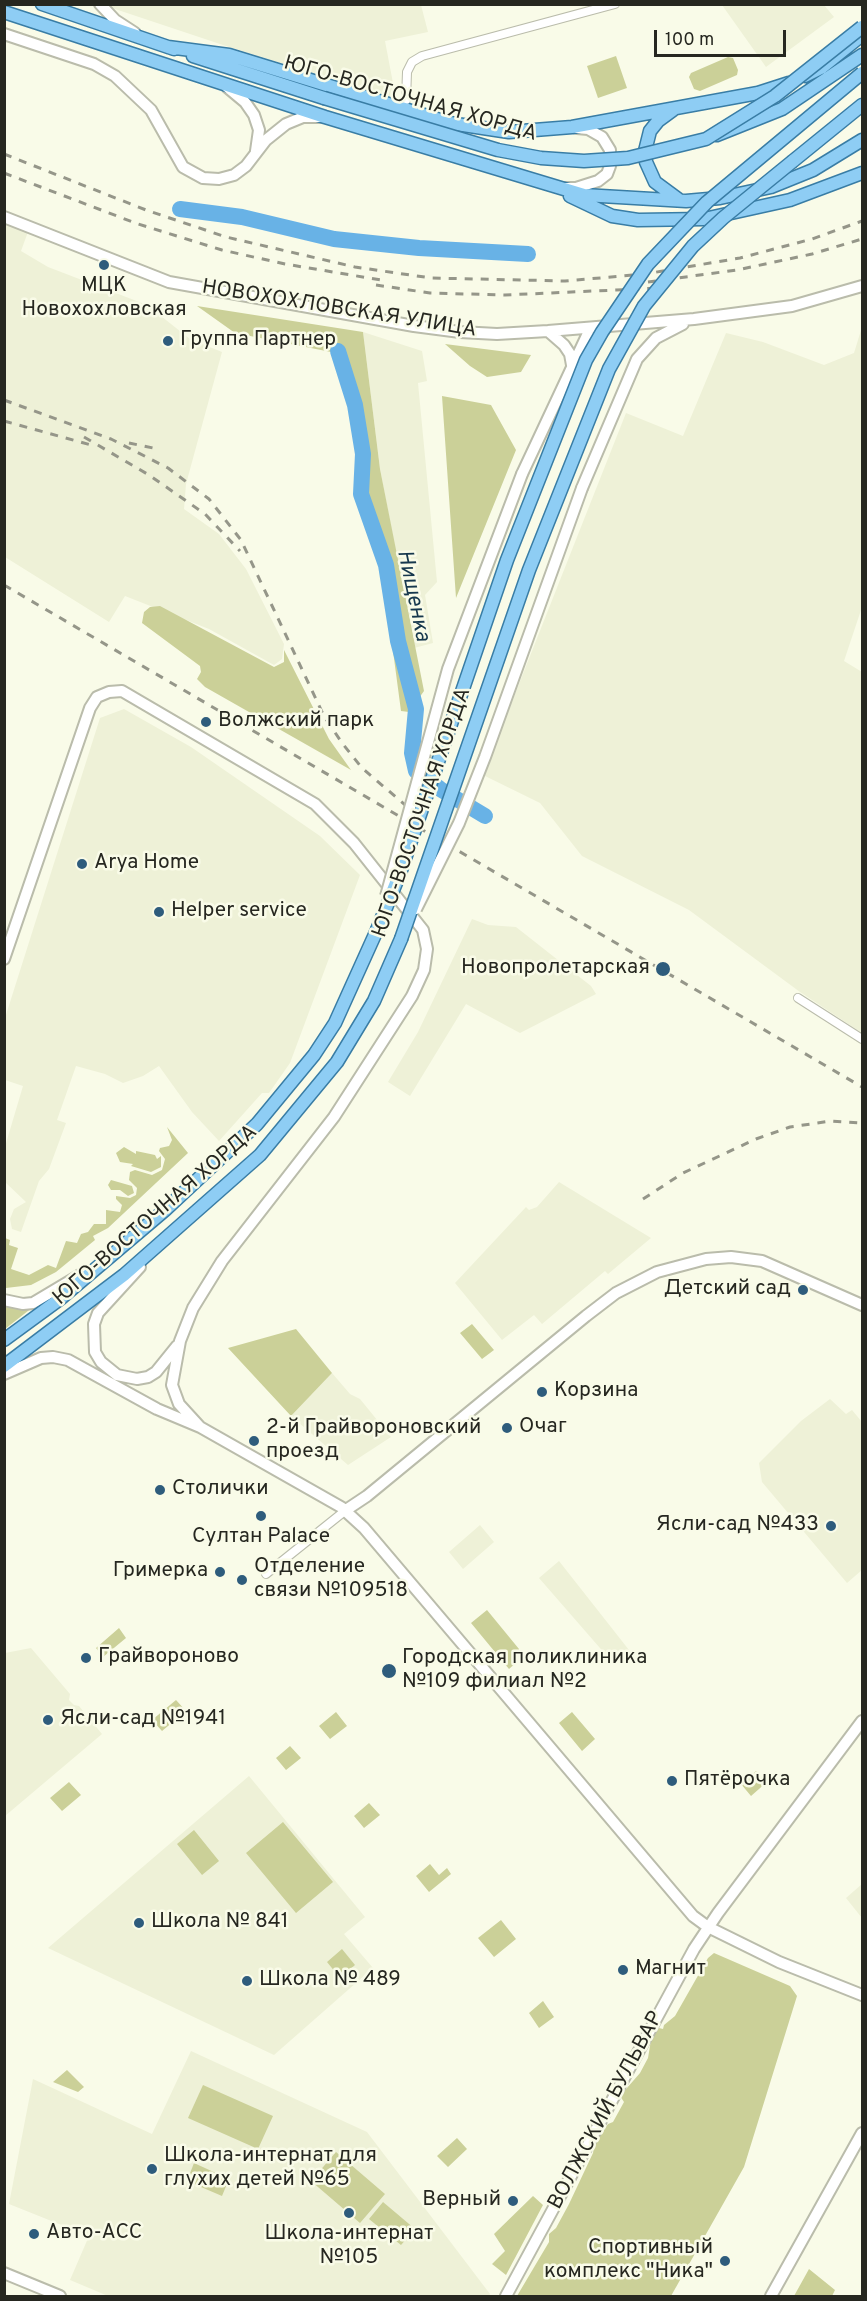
<!DOCTYPE html>
<html>
<head>
<meta charset="utf-8">
<style>
  body { margin:0 }
  #map { position:relative; width:867px; height:2301px; overflow:hidden; background:#f9fbe8; font-family:Overpass,sans-serif }
  canvas { display:block }
  .frame { position:absolute; inset:0; border:6px solid #262720; pointer-events:none }
  .scale { position:absolute; left:654px; top:30px; width:132px; height:27px; box-sizing:border-box; border:3px solid #262720; border-top:0; padding-left:8px; font-size:18px; line-height:21px; white-space:nowrap; color:#262720; -webkit-text-stroke:4px #f9fbe8; paint-order:stroke }
</style>
</head>
<body>
<div id="map">
<canvas width="867" height="2301"></canvas>
<div class="frame"></div>
<div class="scale">100 m</div>
</div>
<script>
const ctx = document.querySelector('canvas').getContext('2d');
ctx.lineJoin = 'round';
function fill(path, color) { ctx.fillStyle = color; ctx.fill(path, 'evenodd'); }
const poly = rows => new Path2D(rows.map(r => 'M' + r).join(''));
function strokePath(path, color, width, dash) { ctx.strokeStyle = color; ctx.lineWidth = width; ctx.lineCap = dash ? 'butt' : 'round'; ctx.setLineDash(dash || []); ctx.stroke(path); }
function drawText(font, color, halo, rows, align = 'center') {
  ctx.font = font + ' Overpass,sans-serif'; ctx.lineWidth = 5; ctx.setLineDash([]); ctx.textBaseline = 'middle'; ctx.strokeStyle = halo; ctx.fillStyle = color; for (const [text, x, y, turn = 0] of rows) {
    ctx.save(); ctx.translate(x, y); ctx.rotate((+turn || 0) * Math.PI / 180); ctx.textAlign = isNaN(turn) ? turn : align; if (halo) ctx.strokeText(text, 0, 0); ctx.fillText(text, 0, 0); ctx.restore();
  }
}
fill(poly([
  [107,5,421,5,428,32,385,41,396,99,226,46,109,7],
  [722,5,824,5,834,17,766,67],
  [4,220,29,229,21,251,48,267,147,305,190,339,222,352,186,484,184,509,219,534,246,569,284,644,282,659,274,665,209,629,125,596,109,622,5,557],
  [862,327,862,607,844,661,862,672,862,1033,800,992,689,910,582,856,540,803,483,775,626,413,683,436,726,333,763,342,824,365,854,353],
  [363,332,422,351,427,381,418,383,437,582,425,595,433,643,414,648,380,469],
  [124,709,191,747,320,836,360,875,290,1063,269,1093,262,1093,219,1141,192,1112,159,1066,143,1076,123,1083,105,1074,76,1066,57,1120,66,1123,49,1169,39,1181,21,1232,12,1229,10,1219,14,1209,26,1202,5,1182,4,1150,23,1086,5,1080,5,1018,100,718],
  [472,919,488,925,516,927,591,986,596,994,520,1033,466,1004,410,1096,388,1082,418,1032],
  [559,1182,651,1238,608,1274,605,1271,542,1324,534,1315,502,1340,455,1283,526,1207,529,1210,537,1207],
  [332,1373,350,1394,360,1399,391,1437,348,1465,291,1416],
  [830,1399,846,1414,852,1410,862,1422,862,1570,847,1583,762,1482,759,1463,801,1421],
  [480,1525,494,1542,463,1569,449,1552],
  [559,1561,629,1650,613,1663,539,1578],
  [31,1648,70,1694,69,1700,74,1705,79,1706,102,1734,5,1816,5,1653],
  [249,1776,365,1917,344,1934,373,1968,274,2055,48,1948],
  [862,1884,862,1918,846,1898],
  [191,2051,367,2132,490,2294,489,2296,108,2296,70,2280,89,2236,9,2204,33,2079,152,2134]
]), '#eef1d7');
fill(poly([
  [616,56,627,88,598,98,587,66],
  [728,57,733,58,738,70,737,75,700,91,694,89,689,77,691,73],
  [197,306,363,332,380,469,424,691,409,712,401,711,385,591,348,405,331,352,235,333],
  [445,344,531,355,521,372,487,377,470,366],
  [442,396,491,405,516,450,456,598],
  [160,606,274,667,284,662,284,650,329,739,351,770,205,687,197,679,201,672,200,666,142,623,144,612,150,607],
  [167,1127,188,1153,108,1228,93,1236,95,1240,56,1272,31,1285,6,1288,5,1238,10,1240,9,1245,18,1248,11,1269,29,1275,48,1265,56,1268,66,1241,77,1243,81,1234,88,1232,94,1224,106,1224,106,1210,120,1212,122,1205,116,1199,116,1196,130,1198,136,1195,137,1188,129,1180,130,1172,135,1170,152,1175,162,1170,165,1159,159,1151,160,1148,169,1146,172,1140],
  [124,1147,136,1154,136,1151,155,1155,157,1159,161,1156,161,1167,151,1172,131,1166,133,1164,120,1162,116,1153],
  [111,1180,132,1186,134,1193,128,1196,120,1190,111,1190,108,1185],
  [5,1305,24,1309,33,1307,5,1329],
  [472,1324,494,1350,482,1359,460,1333],
  [296,1329,332,1373,291,1416,228,1348],
  [487,1610,519,1649,518,1661,509,1669,471,1623],
  [119,1628,126,1638,103,1657,96,1648],
  [176,1700,186,1711,162,1731,152,1720],
  [336,1712,347,1726,330,1739,319,1726],
  [572,1712,595,1739,582,1751,559,1723],
  [290,1746,301,1758,286,1770,276,1758],
  [756,1771,767,1782,751,1796,741,1784],
  [69,1782,81,1795,62,1811,50,1798],
  [369,1803,380,1815,364,1828,354,1816],
  [283,1822,333,1882,296,1913,246,1853],
  [194,1830,219,1861,202,1875,177,1844],
  [430,1864,439,1875,447,1868,451,1874,429,1892,416,1876],
  [501,1920,516,1939,494,1957,478,1938],
  [342,1949,355,1965,340,1978,327,1962],
  [714,1953,790,1986,797,1996,744,2167,671,2296,517,2296,549,2242,549,2234,556,2228,569,2204,593,2153,595,2141,608,2124,613,2122,624,2102,620,2096,640,2073,648,2058,651,2040,659,2028,663,2029,664,2025,675,2016,708,1958],
  [543,2001,554,2017,539,2028,529,2013],
  [67,2070,84,2087,78,2092,53,2082],
  [203,2085,273,2116,258,2149,188,2118],
  [457,2138,467,2149,448,2167,437,2156],
  [336,2152,385,2194,360,2223,311,2181],
  [194,2163,229,2179,222,2196,187,2181],
  [533,2196,543,2205,506,2275,492,2264,505,2251,494,2234],
  [383,2202,415,2229,401,2245,369,2219],
  [809,2269,835,2290,832,2296,794,2296]
]), '#cbd098');
strokePath(poly([
  [180,209,242,217,334,239,419,248,528,254],
  [338,351,355,405,363,454,361,494,386,565,398,641,416,709,412,753,416,771,440,789,485,816]
]), '#68b2e6', 16);
const street = poly([
  [406,100,407,72,412,62,422,56,615,4],
  [798,998,862,1039],
  [266,1574,346,1510]
]);
const secondary = poly([
  [100,4,115,20,135,33],
  [4,34,94,64,115,76,151,110,183,167,203,178,219,179,234,175,246,166,266,140,286,124,303,117,319,117],
  [227,87,245,102,254,115,259,130,256,151],
  [565,188,576,188,598,181,607,174,610,166,610,150,602,137,588,129,577,128],
  [4,217,169,282,414,326,460,332,497,334,548,331,694,319,792,306,862,286],
  [548,331,564,345,570,354,572,365],
  [522,474,590,329],
  [582,488,637,359,656,338,683,324],
  [4,959,90,708,97,697,109,692,122,691,315,804,354,843,423,930,427,949,424,970,412,996,334,1117,222,1261,193,1308,180,1341,172,1385,179,1404,200,1427],
  [140,1267,98,1313,94,1324,95,1352,101,1362,117,1375,137,1379,148,1377,156,1372,177,1346],
  [4,1300,23,1304,33,1303,85,1272],
  [4,1374,41,1358,53,1357,68,1360,157,1409,200,1427,341,1507,364,1528,693,1916,708,1927,779,1962,862,1995],
  [346,1510,367,1496,586,1316,616,1293,657,1272,706,1259,731,1257,762,1261,862,1305],
  [4,2273,60,2296],
  [506,2296,694,1949,718,1913,862,1721],
  [771,2296,862,2133]
]);
const primary = poly([
  [42,4,174,49],
  [4,12,325,117,584,195,686,201,720,198,771,187,813,170,862,140],
  [168,47,229,55,450,123,509,132,572,127,758,93,789,83],
  [193,56,324,98],
  [805,76,821,68,862,35],
  [673,110,658,121,650,131,645,151,646,162,655,182,678,199],
  [717,135,782,109,862,55],
  [793,161,862,105],
  [570,196,612,216,638,220,704,219,790,200,862,173],
  [4,1340,60,1299,165,1210,257,1124,314,1055,335,1023,377,930],
  [4,1366,124,1275,260,1155,337,1062,374,1001,401,939]
]);
strokePath(street, '#babcab', 10);
strokePath(secondary, '#babcab', 14);
strokePath(primary, '#397da5', 15);
strokePath(street, '#fff', 8);
strokePath(secondary, '#fff', 10);
strokePath(primary, '#8ecdf4', 12);
strokePath(poly([
  [4,154,146,210,226,237,355,267,431,278,565,281,645,274,740,258,812,239,862,221],
  [4,173,138,224,222,250,285,264,387,281],
  [648,282,737,270,812,254,862,239],
  [376,285,430,293,505,295,660,288],
  [4,400,111,439,168,468,209,499,241,540,324,716,342,743,362,768,411,810],
  [4,421,91,445],
  [84,437,149,475,205,514,240,551],
  [129,443,153,448],
  [4,585,862,1087],
  [643,1199,683,1173,756,1139,790,1127,831,1121,862,1123]
]), '#959689', 3, [8, 8]);
const secondaryBridge = poly([
  [386,896,448,669,522,474],
  [416,909,459,823,485,757,582,488]
]);
const primaryBridge = poly([
  [324,98,498,150,541,158,584,161,628,158,706,139,775,96,862,27],
  [377,930,400,873,507,560,586,360,602,332,648,264,707,202,862,73],
  [401,939,529,570,609,369,644,306,693,246,723,218,793,161]
]);
strokePath(secondaryBridge, '#babcab', 14, []);
strokePath(primaryBridge, '#397da5', 15, []);
strokePath(secondaryBridge, '#fff', 10);
strokePath(primaryBridge, '#8ecdf4', 12);
for (const [x, y, r, color] of [
  [104,265,6,"#2e5c7c"],
  [168,341,6,"#2e5c7c"],
  [206,722,6,"#2e5c7c"],
  [82,864,6,"#2e5c7c"],
  [159,912,6,"#2e5c7c"],
  [663,969,8,"#2e5c7c"],
  [803,1290,6,"#2e5c7c"],
  [542,1392,6,"#2e5c7c"],
  [507,1428,6,"#2e5c7c"],
  [254,1441,6,"#2e5c7c"],
  [160,1490,6,"#2e5c7c"],
  [261,1516,6,"#2e5c7c"],
  [831,1526,6,"#2e5c7c"],
  [220,1572,6,"#2e5c7c"],
  [242,1580,6,"#2e5c7c"],
  [86,1658,6,"#2e5c7c"],
  [389,1671,8,"#2e5c7c"],
  [48,1720,6,"#2e5c7c"],
  [672,1781,6,"#2e5c7c"],
  [139,1923,6,"#2e5c7c"],
  [623,1970,6,"#2e5c7c"],
  [247,1981,6,"#2e5c7c"],
  [152,2169,6,"#2e5c7c"],
  [513,2201,6,"#2e5c7c"],
  [349,2213,6,"#2e5c7c"],
  [34,2234,6,"#2e5c7c"],
  [725,2261,6,"#2e5c7c"]
]) { const dot = new Path2D(); dot.arc(x, y, r, 0, 2 * Math.PI); ctx.fillStyle = color; ctx.fill(dot); strokePath(dot, '#f9fbe8', 2); }
drawText('21px', '#262720', '#f9fbe8', [
  ["ЮГО-ВОСТОЧНАЯ ХОРДА",410,100,16],
  ["НОВОХОХЛОВСКАЯ УЛИЦА",339,310,9],
  ["ЮГО-ВОСТОЧНАЯ ХОРДА",423,813,-71],
  ["ЮГО-ВОСТОЧНАЯ ХОРДА",156,1216,-41],
  ["ВОЛЖСКИЙ БУЛЬВАР",607,2111,-62]
]);
drawText('21px', '#262720', '#f9fbe8', [
  ["МЦК",104,287,"center"],
  ["Новохохловская",104,311,"center"],
  ["Группа Партнер",180,341],
  ["Волжский парк",218,722],
  ["Arya Home",94,864],
  ["Helper service",171,912],
  ["Новопролетарская",650,969,"right"],
  ["Детский сад",791,1290,"right"],
  ["Корзина",554,1392],
  ["Очаг",519,1428],
  ["2-й Грайвороновский",266,1429],
  ["проезд",266,1453],
  ["Столички",172,1490],
  ["Ясли-сад №433",819,1526,"right"],
  ["Султан Palace",261,1538,"center"],
  ["Отделение",254,1568],
  ["связи №109518",254,1592],
  ["Гримерка",208,1572,"right"],
  ["Грайвороново",98,1658],
  ["Городская поликлиника",402,1659],
  ["№109 филиал №2",402,1683],
  ["Ясли-сад №1941",60,1720],
  ["Пятёрочка",684,1781],
  ["Школа № 841",151,1923],
  ["Магнит",635,1970],
  ["Школа № 489",259,1981],
  ["Школа-интернат для",164,2157],
  ["глухих детей №65",164,2181],
  ["Верный",501,2201,"right"],
  ["Авто-АСС",46,2234],
  ["Школа-интернат",349,2235,"center"],
  ["№105",349,2259,"center"],
  ["Спортивный",713,2249,"right"],
  ["комплекс \"Ника\"",713,2273,"right"]
], 'left');
drawText('italic 22px', '#17384d', '#f9fbe8', [
  ["Нищенка",412,596,78]
]);
</script>
</body>
</html>
